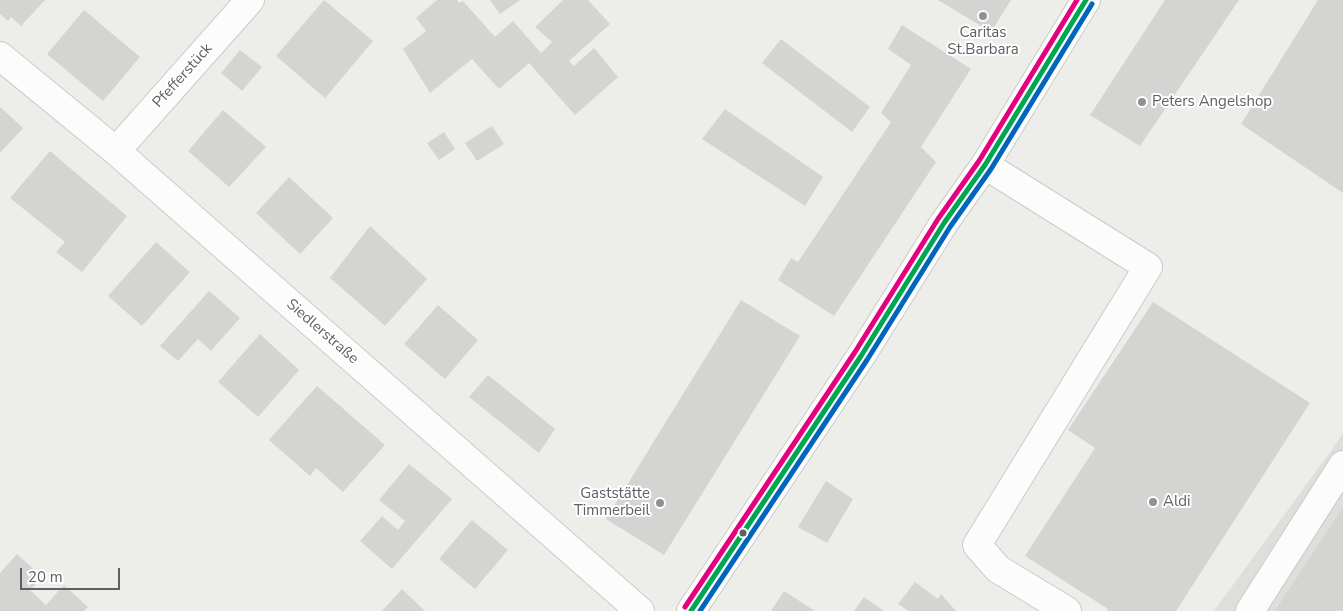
<!DOCTYPE html>
<html>
<head>
<meta charset="utf-8">
<style>
  body { margin:0 }
  #map { position:relative; width:1343px; height:611px; overflow:hidden; background:#edede9; font-family:"Nunito Sans",sans-serif }
  canvas { display:block }
  .scale { position:absolute; left:20px; top:568px; width:100px; height:22px; box-sizing:border-box; border:2px solid #5e6066; border-top:0; padding-left:6px; font-size:15px; line-height:18px; white-space:nowrap; color:#5e6066; -webkit-text-stroke:4px #fff; paint-order:stroke }
</style>
</head>
<body>
<div id="map">
<canvas width="1343" height="611"></canvas>
<div class="scale">20 m</div>
</div>
<script>
const ctx = document.querySelector('canvas').getContext('2d');
ctx.lineJoin = 'round';
function fill(path, color) { ctx.fillStyle = color; ctx.fill(path, 'evenodd'); }
const poly = rows => new Path2D(rows.map(r => 'M' + r).join(''));
function strokePath(path, color, width, dash) { ctx.strokeStyle = color; ctx.lineWidth = width; ctx.lineCap = dash ? 'butt' : 'round'; ctx.setLineDash(dash || []); ctx.stroke(path); }
function drawText(font, color, halo, rows, align = 'center') {
  ctx.font = font + ' "Nunito Sans",sans-serif'; ctx.lineWidth = 4; ctx.setLineDash([]); ctx.textBaseline = 'middle'; ctx.strokeStyle = halo; ctx.fillStyle = color; for (const [text, x, y, turn = 0] of rows) {
    ctx.save(); ctx.translate(x, y); ctx.rotate((+turn || 0) * Math.PI / 180); ctx.textAlign = isNaN(turn) ? turn : align; if (halo) ctx.strokeText(text, 0, 0); ctx.fillText(text, 0, 0); ctx.restore();
  }
}
fill(poly([
  [1343,433,1343,611,1214,611,1333,448]
]), '#dededa');
fill(poly([
  [0,0,45,0,21,26,11,17,8,21,0,14],
  [324,0,373,41,325,98,276,56],
  [437,0,457,0,459,3,463,1,495,37,513,21,541,53,552,42,535,27,563,0,588,0,610,24,569,61,574,66,594,48,618,77,575,115,529,63,499,89,472,59,430,93,403,49,426,31,416,18],
  [490,0,520,0,500,14],
  [938,0,1011,0,991,32],
  [1165,0,1239,0,1140,146,1090,115],
  [1318,0,1343,0,1343,193,1241,124],
  [84,10,140,57,103,101,47,54],
  [902,25,971,69,921,147,936,162,834,316,778,280,791,258,798,262,891,122,881,113,911,65,888,49],
  [781,39,870,107,852,132,762,63],
  [240,50,262,67,242,91,221,73],
  [0,107,23,128,0,153],
  [725,109,823,177,805,206,702,139],
  [223,110,266,147,229,187,188,151],
  [492,126,504,144,477,161,465,143],
  [444,132,455,149,439,160,427,143],
  [50,151,127,216,82,272,56,252,65,242,10,198],
  [289,177,333,218,300,254,256,213],
  [370,226,427,279,385,326,330,278],
  [156,242,190,272,142,326,108,296],
  [209,291,240,318,211,351,198,339,178,361,160,346],
  [741,300,800,336,664,555,606,519],
  [1153,302,1310,403,1176,611,1107,611,1108,609,1025,556,1095,448,1068,430],
  [438,305,478,340,445,379,404,344],
  [260,334,299,370,258,417,218,382],
  [488,375,555,429,539,453,469,397],
  [317,386,385,445,343,492,316,468,310,476,269,440],
  [409,464,452,499,392,569,360,541,382,516,398,530,405,521,379,500],
  [826,481,853,499,827,543,798,527],
  [1343,507,1343,611,1275,611],
  [472,520,508,550,475,589,439,559],
  [17,554,42,577,30,590,46,605,64,585,88,607,84,611,0,611,0,573],
  [915,582,938,599,941,594,956,611,909,611,898,604],
  [402,589,425,611,382,611],
  [784,591,815,611,771,611],
  [864,597,884,611,854,611]
]), '#d4d4d2');
const minor = poly([
  [0,56,116,151,640,611],
  [116,151,250,0],
  [985,165,1148,267,977,545,998,569,1067,611],
  [691,611,861,356,944,223,985,165,1086,0],
  [1250,611,1343,465]
]);
strokePath(minor, '#cbcbcb', 30);
strokePath(minor, '#fcfcfc', 28);
strokePath(poly([
  [691,611,861,356,944,223,985,165,1086,0]
]), '#00a651', 5);
strokePath(poly([
  [700,611,867,360,950,227,991,169,1092,4]
]), '#0065bd', 5);
strokePath(poly([
  [685,607,855,352,938,219,979,161,1077,0]
]), '#e5007d', 5);
for (const [x, y, r, color] of [
  [983,16,5,"#909194"],
  [1142,102,5,"#909194"],
  [1153,502,5,"#909194"],
  [660,503,5,"#909194"],
  [743,533,4.5,"#5e6066"]
]) { const dot = new Path2D(); dot.arc(x, y, r, 0, 2 * Math.PI); ctx.fillStyle = color; ctx.fill(dot); strokePath(dot, '#fff', 2); }
drawText('15px', '#5e6066', '#fff', [
  ["Caritas",983,33,"center"],
  ["St.Barbara",983,50,"center"],
  ["Peters Angelshop",1152,102],
  ["Gaststätte",650,494,"right"],
  ["Timmerbeil",650,511,"right"],
  ["Aldi",1163,502]
], 'left');
drawText('15px', '#5e6066', '#fff', [
  ["Pfefferstück",183,76,-48],
  ["Siedlerstraße",322,332,41]
]);
</script>
</body>
</html>
